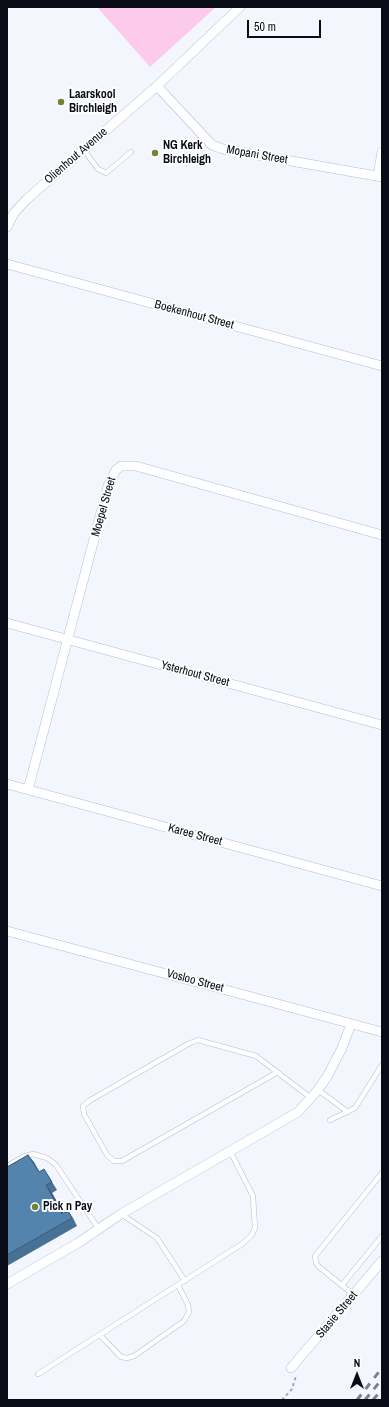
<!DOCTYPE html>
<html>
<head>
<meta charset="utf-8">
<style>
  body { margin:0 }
  #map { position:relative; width:389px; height:1407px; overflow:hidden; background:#f4f6fd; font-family:"Archivo Narrow",sans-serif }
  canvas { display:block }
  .frame { position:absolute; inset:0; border:8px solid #090b16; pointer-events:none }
  .north { position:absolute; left:337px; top:1355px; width:40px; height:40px; -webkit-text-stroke:3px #fff; paint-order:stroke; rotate:0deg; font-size:11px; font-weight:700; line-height:16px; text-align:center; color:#090b16 }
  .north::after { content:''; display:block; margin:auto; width:14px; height:18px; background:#090b16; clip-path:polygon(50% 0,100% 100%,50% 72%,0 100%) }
  .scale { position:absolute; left:247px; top:20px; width:74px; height:18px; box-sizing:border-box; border:2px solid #090b16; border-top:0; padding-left:5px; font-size:12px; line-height:14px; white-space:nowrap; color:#090b16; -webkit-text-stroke:3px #fff; paint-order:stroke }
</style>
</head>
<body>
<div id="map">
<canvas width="389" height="1407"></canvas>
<div class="frame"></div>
<div class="north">N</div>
<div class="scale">50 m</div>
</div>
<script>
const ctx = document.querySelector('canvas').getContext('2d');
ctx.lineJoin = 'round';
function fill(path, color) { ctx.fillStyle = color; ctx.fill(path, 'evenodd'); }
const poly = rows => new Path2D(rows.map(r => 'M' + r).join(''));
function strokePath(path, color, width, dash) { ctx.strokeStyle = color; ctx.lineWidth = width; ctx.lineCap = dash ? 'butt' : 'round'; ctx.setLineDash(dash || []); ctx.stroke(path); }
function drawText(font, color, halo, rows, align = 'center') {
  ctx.font = font + ' "Archivo Narrow",sans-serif'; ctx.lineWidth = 4; ctx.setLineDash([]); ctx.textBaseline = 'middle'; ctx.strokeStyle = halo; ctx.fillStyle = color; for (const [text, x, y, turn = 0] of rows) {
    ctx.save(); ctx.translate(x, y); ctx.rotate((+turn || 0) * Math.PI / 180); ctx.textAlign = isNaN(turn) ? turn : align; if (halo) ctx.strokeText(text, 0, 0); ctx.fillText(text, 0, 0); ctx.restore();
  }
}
fill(poly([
  [97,7,216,7,150,67]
]), '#fccbec');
const lane = poly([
  [83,149,98,169,106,173,131,152],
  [276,1073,122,1161,114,1161,107,1155,84,1114,83,1106,89,1101,188,1044,198,1040,256,1056,311,1098],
  [318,1090,348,1112],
  [330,1120,355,1108,382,1065],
  [7,1166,25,1156,33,1154,47,1158,56,1165,98,1228],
  [121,1214,157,1238,185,1281],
  [342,1285,382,1236],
  [354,1295,319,1267,316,1263,315,1256,382,1173],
  [100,1335,121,1357,127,1358,134,1356,184,1321,189,1312,188,1305,178,1285],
  [38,1374,242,1244,251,1236,255,1228,253,1196,230,1151]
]);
const street = poly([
  [157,86,212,145,223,149,382,177],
  [378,176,382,152],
  [7,227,14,213,27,199,157,86,240,7],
  [7,264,382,366],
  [7,623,382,725],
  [7,784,382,886],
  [28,790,108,486,116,470,121,466,136,466,382,535],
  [7,931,382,1032],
  [7,1284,78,1243,121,1214,298,1112,318,1090,328,1075,342,1048,351,1024],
  [291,1368,382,1261]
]);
strokePath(lane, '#b4badc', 5.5);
strokePath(street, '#b4badc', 10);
strokePath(poly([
  [282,1400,292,1389,296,1376]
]), '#a3a5ae', 2, [3, 3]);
strokePath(lane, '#fff', 4.5);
strokePath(street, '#fff', 9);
strokePath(poly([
  [357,1400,382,1368],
  [365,1400,382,1379],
  [373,1400,382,1389]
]), '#7d7f88', 3, [7, 7]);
fill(poly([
  [28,1155,39,1172,49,1177,57,1190,52,1193,63,1213,68,1211,77,1226,7,1266,7,1167]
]), '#487196');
fill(poly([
  [28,1155,34,1162,44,1180,39,1172],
  [46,1185,52,1193,68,1221,62,1214],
  [68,1211,73,1218,77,1226,72,1218]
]), '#3b5c7a');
const building = poly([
  [28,1155,39,1172,44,1169,52,1182,46,1185,62,1214,68,1211,72,1218,7,1255,7,1167,28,1155]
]);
fill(building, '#5483ae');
strokePath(building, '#3b5c7a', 1);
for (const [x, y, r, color] of [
  [61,102,4,"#6e8436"],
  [155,153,4,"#6e8436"],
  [35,1207,4,"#6e8436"]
]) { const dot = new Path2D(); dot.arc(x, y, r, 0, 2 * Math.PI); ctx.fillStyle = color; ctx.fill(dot); strokePath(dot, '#fff', 1.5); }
drawText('bold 12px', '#090b16', '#fff', [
  ["Laarskool",69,95],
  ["Birchleigh",69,109],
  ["NG Kerk",163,146],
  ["Birchleigh",163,160],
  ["Pick n Pay",43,1207]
], 'left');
drawText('12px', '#090b16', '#fff', [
  ["Mopani Street",257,155,10],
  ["Olienhout Avenue",76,156,-41],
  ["Boekenhout Street",194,315,15],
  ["Moepel Street",104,507,-74],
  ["Ysterhout Street",195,674,15],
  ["Karee Street",195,835,15],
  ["Vosloo Street",195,981,15],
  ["Stasie Street",337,1315,-50]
]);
</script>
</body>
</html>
